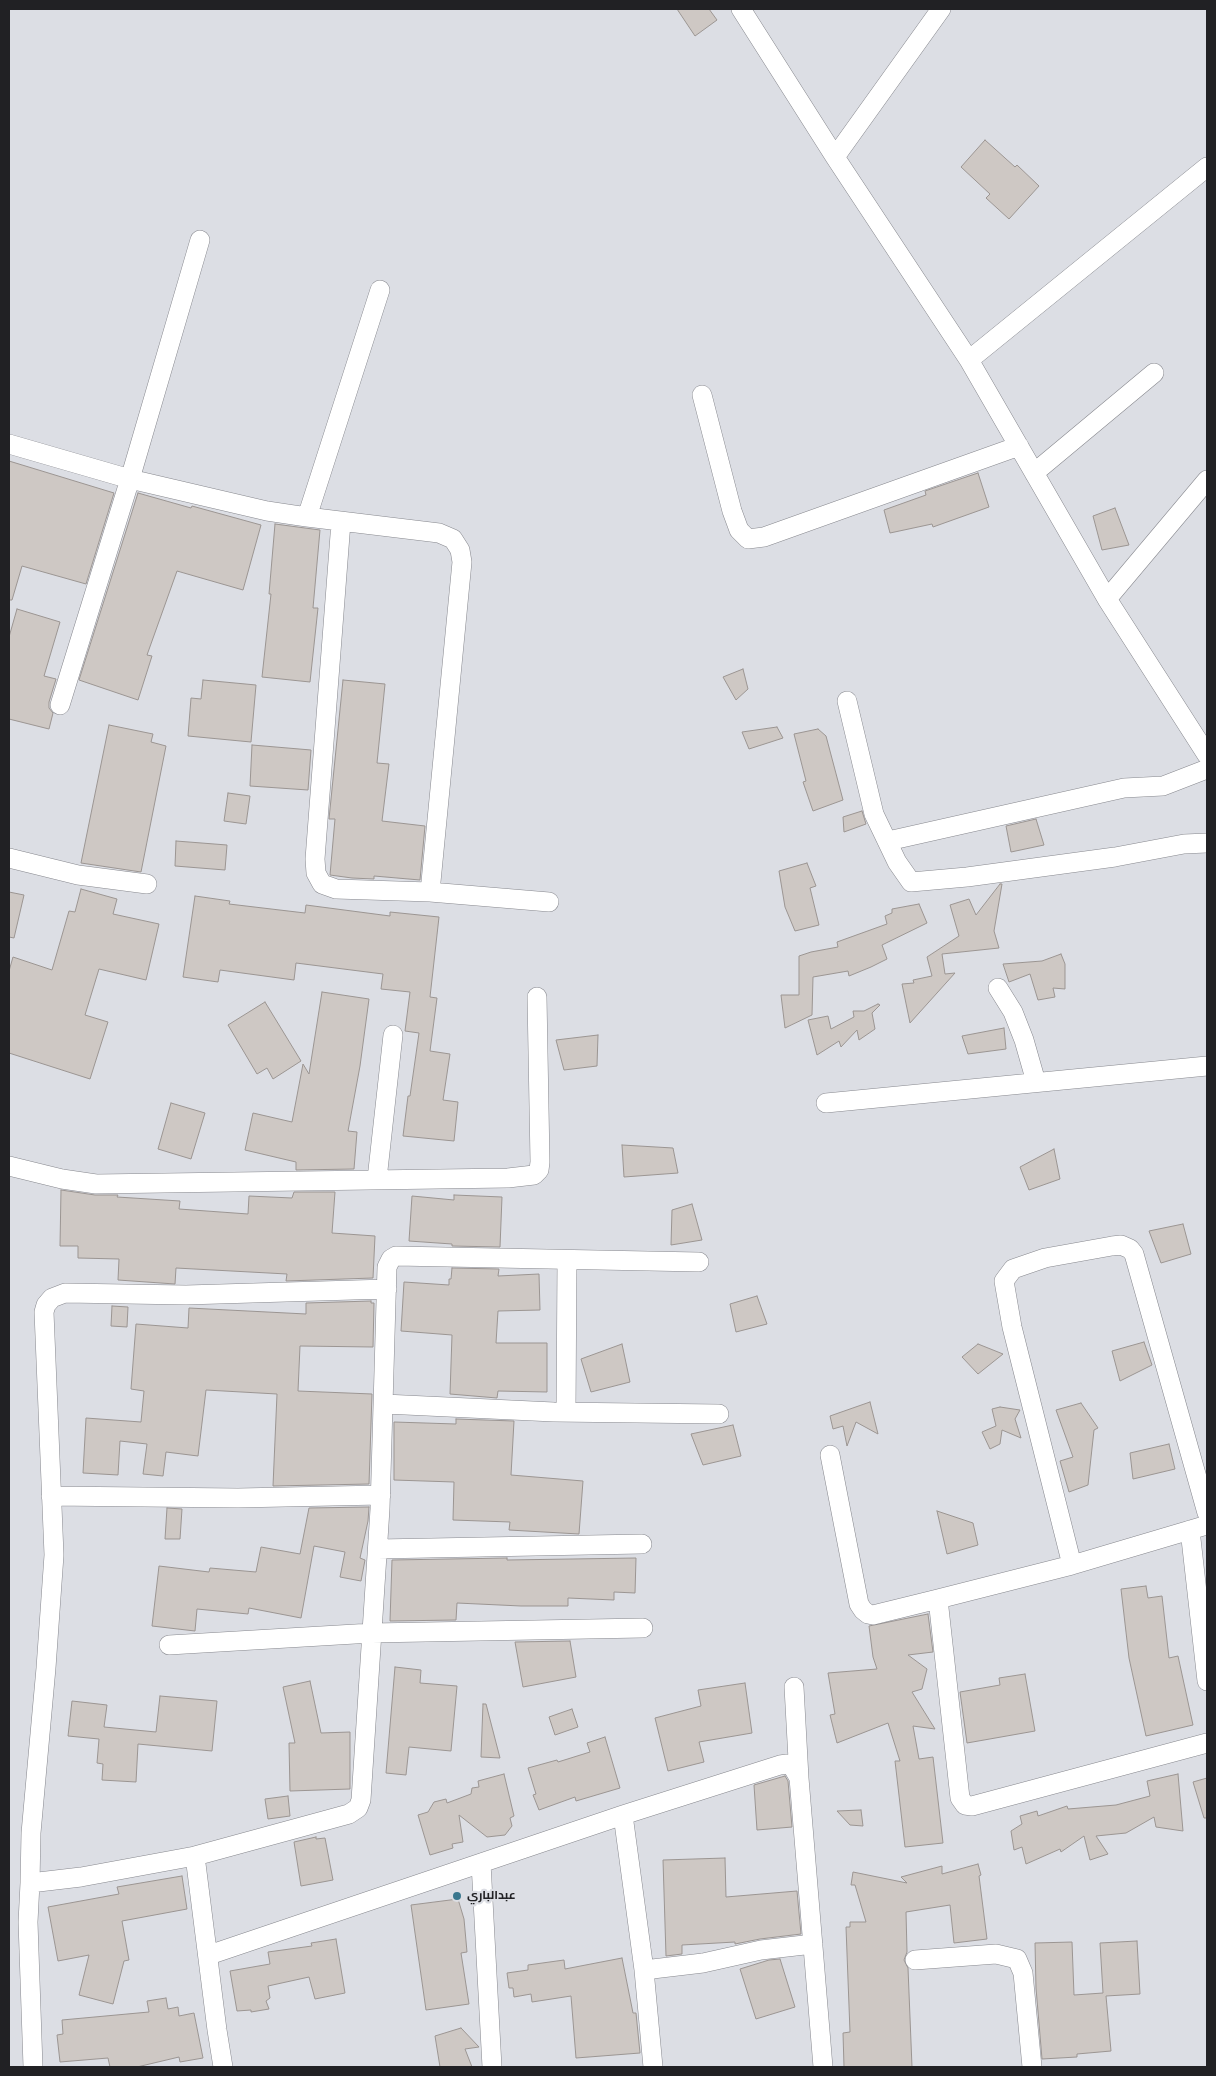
<!DOCTYPE html>
<html>
<head>
<meta charset="utf-8">
<style>
  body { margin:0 }
  #map { position:relative; width:1216px; height:2076px; overflow:hidden; background:#dcdee4; font-family:"IBM Plex Serif",serif }
  canvas { display:block }
  .frame { position:absolute; inset:0; border:10px solid #212124; pointer-events:none }
</style>
</head>
<body>
<div id="map">
<canvas width="1216" height="2076"></canvas>
<div class="frame"></div>
</div>
<script>
const ctx = document.querySelector('canvas').getContext('2d');
ctx.lineJoin = 'round';
function fill(path, color) { ctx.fillStyle = color; ctx.fill(path, 'evenodd'); }
const poly = rows => new Path2D(rows.map(r => 'M' + r).join(''));
function strokePath(path, color, width, dash) { ctx.strokeStyle = color; ctx.lineWidth = width; ctx.lineCap = dash ? 'butt' : 'round'; ctx.setLineDash(dash || []); ctx.stroke(path); }
function drawText(font, color, halo, rows, align = 'center') {
  ctx.font = font + ' "IBM Plex Serif",Cairo,serif'; ctx.lineWidth = 4.5; ctx.setLineDash([]); ctx.textBaseline = 'middle'; ctx.strokeStyle = halo; ctx.fillStyle = color; for (const [text, x, y, turn = 0] of rows) {
    ctx.save(); ctx.translate(x, y); ctx.rotate((+turn || 0) * Math.PI / 180); ctx.textAlign = isNaN(turn) ? turn : align; if (halo) ctx.strokeText(text, 0, 0); ctx.fillText(text, 0, 0); ctx.restore();
  }
}
const building = poly([
  [677,9,709,9,717,20,695,36,677,9],
  [985,140,1015,167,1017,165,1039,186,1009,219,986,198,990,194,961,167,985,140],
  [9,461,114,493,86,584,22,566,12,600,9,600,9,461],
  [978,473,989,507,933,527,932,524,890,533,884,510,926,495,925,491,978,473],
  [138,493,191,508,192,506,261,525,243,590,177,571,147,655,152,656,138,700,79,680,138,493],
  [1115,508,1129,545,1102,550,1093,516,1115,508],
  [275,524,320,530,313,608,318,608,310,682,262,677,271,594,269,594,275,524],
  [17,609,60,622,44,676,56,679,49,702,49,708,53,713,49,729,9,719,9,637,17,609],
  [743,669,748,689,736,700,723,677,743,669],
  [203,680,256,685,251,742,188,736,191,698,201,699,203,680],
  [343,680,385,684,377,763,389,764,382,821,425,826,420,880,374,876,374,879,352,878,330,875,335,819,329,819,343,680],
  [109,725,153,734,151,742,166,746,141,872,81,863,109,725],
  [777,727,783,738,749,749,742,732,777,727],
  [818,729,826,736,843,800,813,811,803,782,806,781,794,734,818,729],
  [252,745,311,750,308,790,250,786,252,745],
  [228,793,250,796,246,824,224,821,228,793],
  [862,811,866,824,844,832,843,817,862,811],
  [1036,819,1044,845,1011,852,1006,826,1036,819],
  [176,841,227,845,225,870,175,866,176,841],
  [807,863,816,886,810,888,819,925,795,931,785,907,779,871,807,863],
  [1000,884,1002,884,994,931,999,948,942,954,945,974,955,973,910,1023,902,984,914,983,913,980,932,976,927,957,959,936,950,905,969,899,976,915,1000,884],
  [81,889,117,899,113,914,159,924,146,980,99,969,85,1015,108,1022,90,1079,9,1053,9,971,13,957,52,970,69,911,75,912,81,889],
  [9,892,24,895,14,938,9,937,9,892],
  [195,896,230,901,229,904,305,913,306,905,390,916,390,912,439,917,430,997,437,998,430,1051,450,1054,443,1100,458,1102,454,1141,403,1136,408,1096,410,1096,419,1033,405,1031,410,992,381,989,383,974,296,963,294,980,220,970,218,982,183,977,195,896],
  [919,904,927,923,882,945,887,959,871,967,849,976,848,971,813,977,812,1015,785,1028,781,995,799,995,799,956,811,952,838,947,837,942,887,924,885,916,892,913,892,909,919,904],
  [1061,954,1065,964,1065,989,1053,988,1055,997,1038,1000,1030,974,1009,982,1003,964,1042,961,1061,954],
  [322,992,369,999,360,1066,348,1131,357,1132,354,1169,296,1170,296,1162,245,1150,253,1113,292,1122,303,1064,309,1074,322,992],
  [265,1002,301,1061,273,1079,267,1068,257,1074,228,1025,265,1002],
  [878,1004,880,1005,872,1013,875,1029,859,1040,857,1030,841,1047,839,1041,817,1055,808,1020,828,1016,831,1029,854,1017,853,1011,864,1011,878,1004],
  [1004,1028,1006,1049,968,1054,962,1036,1004,1028],
  [598,1035,597,1066,564,1070,556,1040,598,1035],
  [171,1103,205,1113,191,1159,158,1149,171,1103],
  [622,1145,673,1148,678,1173,624,1177,622,1145],
  [1054,1149,1060,1179,1029,1190,1020,1167,1054,1149],
  [61,1190,95,1195,118,1195,117,1197,180,1201,179,1209,248,1214,249,1196,292,1198,294,1192,335,1192,332,1233,375,1236,373,1278,286,1281,287,1274,176,1268,175,1284,118,1280,119,1259,78,1258,78,1246,60,1246,61,1190],
  [454,1195,502,1197,500,1247,452,1246,452,1244,409,1241,412,1196,454,1200,454,1195],
  [692,1204,702,1240,671,1245,672,1210,692,1204],
  [1183,1224,1191,1254,1161,1263,1149,1231,1183,1224],
  [452,1268,499,1269,498,1276,539,1274,540,1310,498,1311,496,1343,547,1343,547,1392,498,1391,497,1398,450,1394,452,1335,401,1331,404,1282,449,1285,449,1279,451,1279,452,1268],
  [757,1296,767,1324,736,1332,730,1304,757,1296],
  [371,1301,371,1303,374,1303,373,1347,300,1346,298,1391,372,1394,369,1484,273,1486,277,1394,206,1390,198,1456,166,1452,163,1476,143,1474,147,1444,120,1441,118,1475,83,1473,86,1418,141,1422,144,1391,131,1389,136,1324,188,1328,189,1308,306,1314,306,1303,371,1301],
  [112,1306,128,1307,127,1327,111,1326,112,1306],
  [1144,1342,1152,1365,1120,1381,1112,1351,1144,1342],
  [622,1344,630,1382,591,1392,581,1359,622,1344],
  [978,1344,1003,1354,978,1374,962,1357,978,1344],
  [870,1402,878,1434,856,1422,847,1446,843,1426,833,1429,830,1416,870,1402],
  [1081,1403,1098,1428,1094,1430,1088,1485,1069,1492,1060,1461,1073,1457,1056,1410,1081,1403],
  [1000,1407,1020,1410,1015,1419,1021,1438,1002,1430,1000,1444,990,1449,982,1432,996,1426,992,1409,1000,1407],
  [456,1419,514,1421,511,1475,583,1481,579,1534,509,1530,510,1522,453,1520,454,1482,394,1480,394,1422,456,1424,456,1419],
  [733,1425,741,1456,703,1465,691,1434,733,1425],
  [1169,1444,1175,1469,1133,1479,1130,1453,1169,1444],
  [369,1507,368,1521,360,1558,365,1560,361,1581,340,1577,345,1552,314,1546,301,1618,249,1608,248,1614,197,1609,195,1631,152,1626,159,1566,209,1572,210,1568,256,1572,261,1547,300,1554,309,1508,369,1507],
  [167,1508,182,1509,180,1539,165,1539,167,1508],
  [937,1511,973,1523,978,1545,947,1554,937,1511],
  [507,1558,507,1560,636,1558,635,1593,614,1592,614,1600,568,1598,568,1606,521,1606,457,1603,456,1620,390,1621,392,1560,507,1558],
  [1146,1586,1148,1598,1162,1596,1169,1658,1178,1656,1193,1725,1146,1736,1129,1658,1121,1589,1146,1586],
  [928,1614,933,1652,908,1655,927,1669,922,1689,912,1692,935,1729,913,1726,919,1759,933,1757,943,1843,905,1847,895,1761,900,1761,888,1723,837,1743,830,1715,835,1714,828,1673,877,1669,873,1657,869,1626,928,1614],
  [570,1641,576,1677,523,1687,515,1642,570,1641],
  [395,1667,421,1670,420,1683,457,1686,451,1751,409,1747,406,1775,386,1773,395,1667],
  [1025,1674,1035,1731,967,1743,960,1692,1000,1685,999,1678,1025,1674],
  [310,1681,321,1733,350,1732,350,1789,290,1791,289,1743,295,1743,283,1687,310,1681],
  [745,1683,752,1733,699,1742,704,1762,668,1771,655,1718,701,1706,698,1690,745,1683],
  [160,1696,217,1701,212,1751,138,1744,136,1782,102,1780,103,1764,97,1763,99,1739,68,1736,72,1701,107,1705,104,1727,156,1732,160,1696],
  [483,1704,486,1704,500,1758,481,1757,483,1704],
  [572,1709,578,1727,555,1735,549,1717,572,1709],
  [605,1737,620,1788,576,1801,575,1797,539,1810,533,1795,536,1794,528,1768,557,1760,558,1762,590,1752,587,1743,605,1737],
  [504,1774,514,1816,510,1818,512,1826,505,1835,487,1837,459,1815,463,1842,452,1844,453,1848,430,1855,418,1815,428,1812,434,1802,446,1799,447,1803,471,1794,472,1788,479,1787,478,1781,504,1774],
  [1178,1774,1183,1831,1156,1827,1154,1817,1126,1833,1096,1836,1108,1854,1090,1860,1084,1836,1061,1852,1060,1849,1026,1864,1022,1847,1014,1850,1011,1831,1022,1824,1020,1816,1037,1811,1038,1816,1067,1806,1068,1809,1116,1805,1150,1796,1147,1781,1178,1774],
  [785,1776,788,1781,792,1827,757,1830,754,1785,785,1776],
  [1207,1778,1207,1818,1204,1818,1193,1782,1207,1778],
  [288,1796,290,1816,268,1819,265,1799,288,1796],
  [861,1810,863,1826,850,1825,837,1811,861,1810],
  [316,1837,316,1839,325,1838,333,1880,301,1886,294,1842,316,1837],
  [725,1858,726,1897,797,1891,801,1934,760,1939,735,1944,735,1942,682,1945,682,1954,666,1956,663,1860,725,1858],
  [978,1864,981,1875,979,1876,987,1939,954,1943,950,1905,906,1912,907,1952,904,1960,908,1968,912,2067,844,2067,843,2033,850,2032,846,1927,850,1927,850,1922,866,1922,855,1885,851,1885,853,1872,907,1883,901,1877,942,1866,942,1874,978,1864],
  [182,1876,187,1909,122,1921,129,1960,124,1961,113,2004,79,1995,89,1955,58,1961,48,1907,119,1894,117,1887,182,1876],
  [458,1899,464,1919,467,1952,461,1953,469,2004,426,2010,411,1905,458,1899],
  [336,1939,345,1993,315,1999,309,1977,268,1986,270,1998,266,2001,269,2009,251,2012,251,2010,237,2011,230,1971,270,1964,268,1952,312,1946,311,1943,336,1939],
  [1137,1941,1140,1994,1106,1996,1111,2051,1077,2054,1077,2057,1042,2059,1036,1988,1035,1943,1072,1942,1074,1995,1103,1993,1100,1943,1137,1941],
  [622,1958,633,2013,636,2013,640,2053,576,2058,571,1996,532,2002,531,1994,514,1997,513,1988,509,1988,507,1973,528,1970,528,1965,564,1960,565,1969,622,1958],
  [780,1959,795,2007,756,2019,740,1969,769,1960,780,1959],
  [166,1998,168,2009,178,2007,179,2016,194,2013,203,2058,180,2062,179,2057,137,2067,110,2067,108,2058,60,2062,57,2035,63,2034,62,2020,149,2012,147,2001,166,1998],
  [461,2028,479,2047,465,2049,472,2067,440,2067,435,2036,461,2028]
]);
fill(building, '#cec8c4');
strokePath(building, '#9b9592', 1);
const street = poly([
  [741,9,835,157,969,360,1107,599,1207,755],
  [835,157,941,9],
  [969,360,1207,167],
  [702,395,732,511,739,530,748,539,764,537,1019,446],
  [9,444,130,479,267,511,307,517,439,533,453,539,460,550,462,562,430,892],
  [1034,473,1154,373],
  [307,517,380,290],
  [341,522,315,859,316,873,322,884,336,889,430,892,549,902],
  [1107,599,1207,480],
  [847,701,874,814,897,862,911,882,967,877,1115,857,1184,844,1207,843],
  [60,705,130,479,200,240],
  [888,841,1124,788,1163,786,1207,769],
  [9,858,78,875,147,884],
  [998,988,1013,1012,1024,1040,1036,1082],
  [826,1103,1207,1066],
  [9,1166,62,1179,96,1184,508,1178,534,1175,539,1170,540,1162,537,997],
  [377,1179,393,1035],
  [384,1404,554,1412,719,1414],
  [566,1412,567,1260],
  [830,1455,859,1604,863,1610,868,1614,873,1615,938,1599],
  [51,1496,238,1498,381,1495],
  [1207,1525,1072,1565,938,1599,960,1798,965,1805,972,1806,1207,1743],
  [1190,1530,1207,1681],
  [378,1549,642,1544],
  [1072,1565,1012,1327,1004,1281,1013,1269,1045,1258,1112,1246,1121,1245,1130,1249,1134,1254,1207,1513],
  [169,1645,372,1633,643,1628],
  [794,1687,799,1778],
  [623,1815,644,1970,653,2067],
  [195,1856,217,2030,223,2067],
  [481,1863,492,2067],
  [30,1883,31,1833,46,1668,54,1555,44,1312,46,1305,52,1298,65,1293,186,1295,387,1289],
  [209,1955,623,1815,780,1765,787,1764,792,1766,799,1778,823,2067],
  [915,1960,996,1954,1017,1959,1023,1973,1032,2067],
  [644,1970,703,1963,761,1950,813,1944],
  [33,2067,28,1922,30,1883,81,1877,195,1856,349,1814,358,1808,361,1800,380,1509,387,1267,391,1259,396,1256,699,1262]
]);
strokePath(street, '#87888e', 20);
strokePath(street, '#fff', 19);
for (const [x, y, r, color] of [
  [457,1896,5,"#3a778e"]
]) { const dot = new Path2D(); dot.arc(x, y, r, 0, 2 * Math.PI); ctx.fillStyle = color; ctx.fill(dot); strokePath(dot, '#dcdee4', 2); }
drawText('bold 12px', '#212124', '#dcdee4', [
  ["عبدالباري",467,1896]
], 'left');
</script>
</body>
</html>
